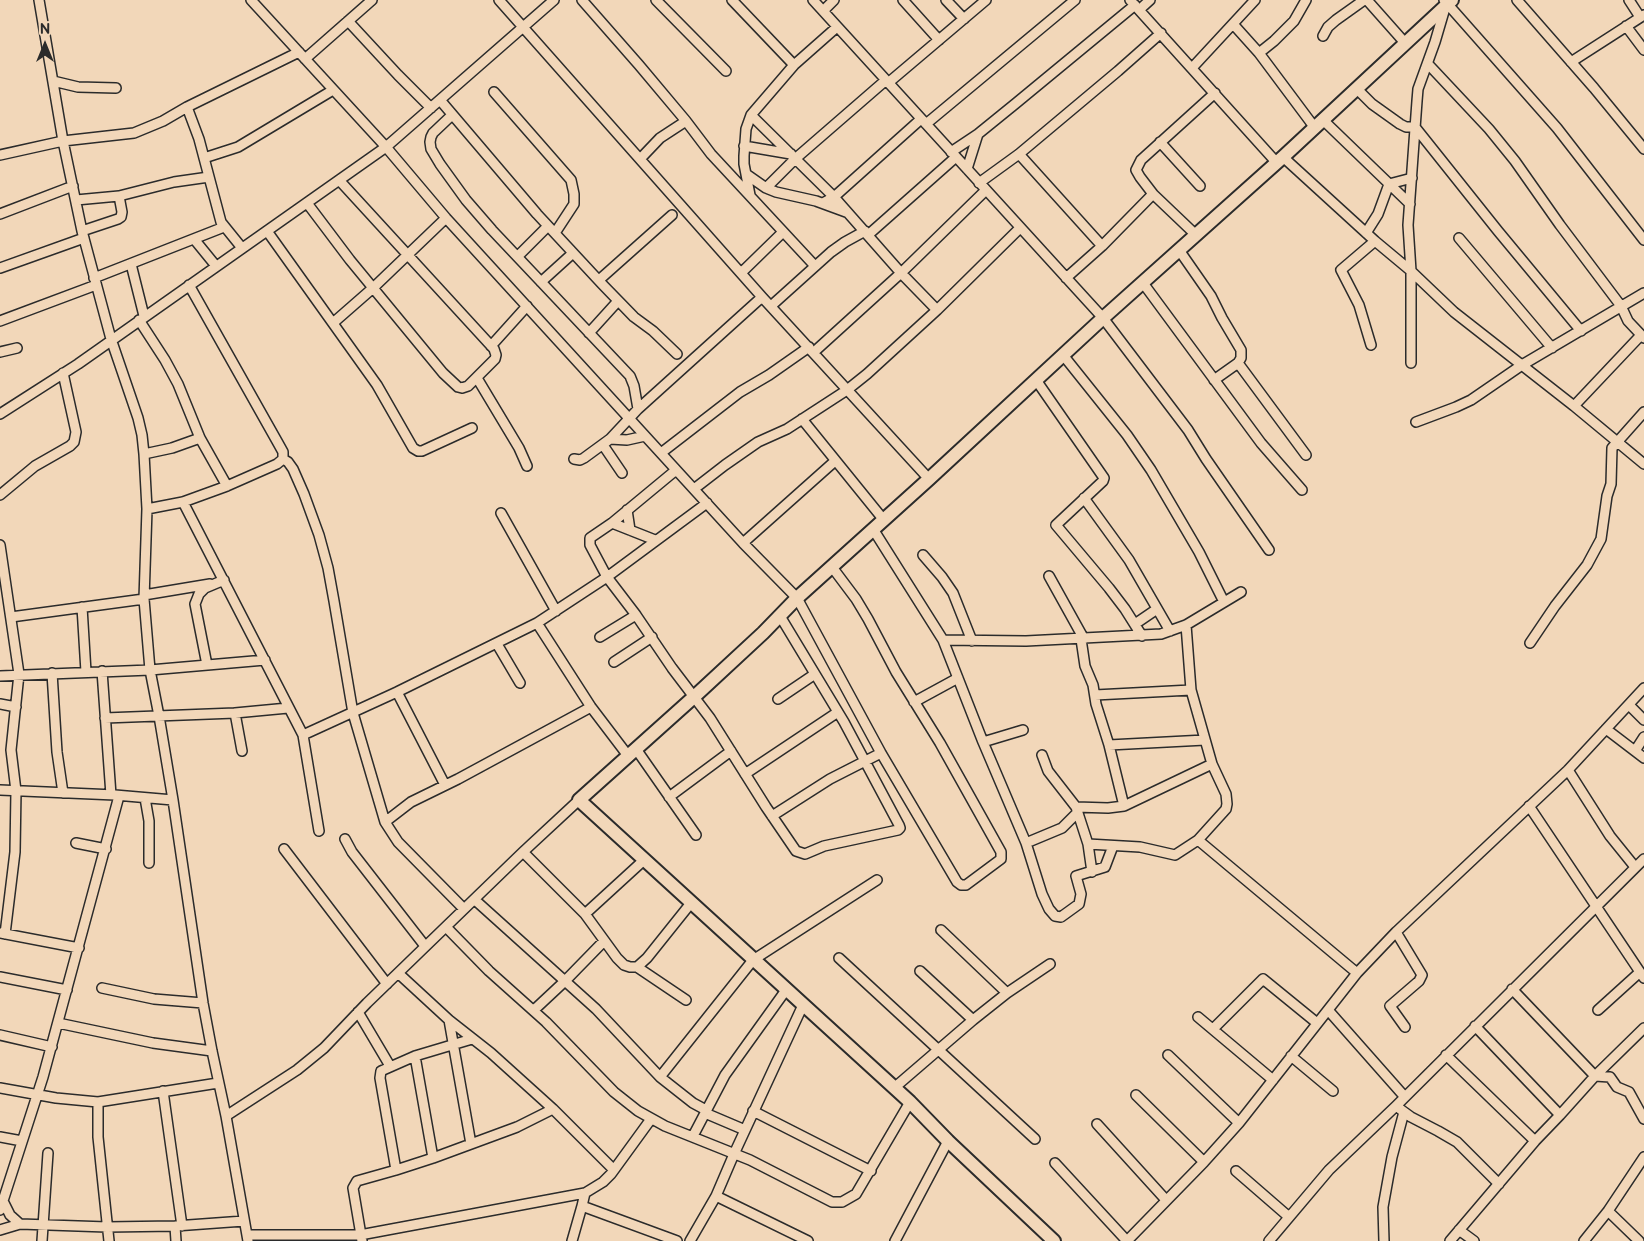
<!DOCTYPE html>
<html>
<head>
<meta charset="utf-8">
<style>
  body { margin:0 }
  #map { position:relative; width:1644px; height:1241px; overflow:hidden; background:#f2d7b9; font-family:"Balsamiq Sans",sans-serif }
  canvas { display:block }
  .north { position:absolute; left:20px; top:20px; width:50px; height:50px; -webkit-text-stroke:4px #f2d7b9; paint-order:stroke; rotate:0deg; font-size:14px; font-weight:700; line-height:20px; text-align:center; color:#2b2b2b }
  .north::after { content:''; display:block; margin:auto; width:18px; height:22px; background:#2b2b2b; clip-path:polygon(50% 0,100% 100%,50% 72%,0 100%) }
</style>
</head>
<body>
<div id="map">
<canvas width="1644" height="1241"></canvas>
<div class="north">N</div>
</div>
<script>
const ctx = document.querySelector('canvas').getContext('2d');
ctx.lineJoin = 'round';
const poly = rows => new Path2D(rows.map(r => 'M' + r).join(''));
function strokePath(path, color, width, dash) { ctx.strokeStyle = color; ctx.lineWidth = width; ctx.lineCap = dash ? 'butt' : 'round'; ctx.setLineDash(dash || []); ctx.stroke(path); }
const street = poly([
  [39,0,63,141,82,231,111,339,138,418,142,435,144,454,147,509,144,599,150,670,159,716,173,800,203,1003,212,1051,226,1116,248,1241],
  [251,0,386,147,446,218,743,543,797,598,881,753,957,882,961,885,966,885,1001,859,1001,852,940,743,896,672,868,619,856,599,832,567],
  [499,0,762,297,929,479],
  [582,0,639,65,686,121,711,154,815,266],
  [656,0,726,71],
  [732,0,794,65],
  [813,0,1103,318,1188,430,1206,459,1269,550],
  [903,0,939,40],
  [946,0,964,19],
  [1130,0,1277,163],
  [1367,0,1406,44],
  [1444,0,1557,128,1644,240],
  [1517,0,1594,88,1644,149],
  [1629,0,1640,17],
  [1139,10,1150,0],
  [823,11,834,0],
  [348,21,398,75,431,108],
  [1233,24,1259,53,1315,128],
  [1626,26,1644,50],
  [1323,36,1328,27,1336,20,1364,0],
  [1259,53,1274,41,1294,21,1306,0],
  [305,59,372,0],
  [1571,62,1644,15],
  [1428,64,1489,129,1515,161,1560,225,1621,306,1628,321,1644,338],
  [1192,68,1255,0],
  [53,81,78,87,116,88],
  [888,83,986,0],
  [1357,89,1372,104,1400,124,1406,127,1415,127,1498,231,1581,331],
  [494,92,571,180,574,194,574,204,555,233],
  [440,100,537,214,602,284,634,317,653,331,677,354],
  [187,107,199,139,221,222,242,248],
  [452,115,433,133,431,137,430,142,431,149,440,164,466,200,492,230,630,376,634,386,638,409],
  [751,115,834,197,901,273,937,310],
  [1323,120,1410,204],
  [926,124,1075,0],
  [1160,142,1200,186],
  [744,146,791,154],
  [951,152,978,134,1015,104,1135,5],
  [1019,154,1102,246],
  [0,155,63,141,134,133,163,121,187,107,299,52],
  [1283,157,1375,241,1411,271,1454,312,1574,406,1644,464],
  [204,158,238,147,333,90],
  [640,159,660,138,686,121],
  [967,169,978,134],
  [746,174,766,188,776,192,816,201,846,212],
  [979,183,1019,154,1118,71,1161,33],
  [766,188,795,159,886,80],
  [1153,194,1196,235],
  [750,195,744,164,744,156,746,129,751,115,794,65,837,27],
  [76,200,119,196],
  [307,203,350,260,443,373,458,387,462,388,468,386,495,359,496,355,494,349,339,180],
  [823,203,834,197,921,119],
  [0,214,73,186],
  [82,231,118,219,121,217,122,212,119,196,174,182,209,177],
  [267,231,377,385,413,448,418,451,422,451,472,428],
  [1366,233,1378,214,1389,184,1412,178],
  [868,235,956,157],
  [1459,238,1552,348],
  [194,239,216,266],
  [1179,250,1211,296,1222,318,1241,350,1241,358,1238,363,1214,380],
  [518,256,548,226],
  [131,264,144,316],
  [0,268,84,238],
  [741,273,783,232],
  [94,278,224,227],
  [1066,278,1102,246,1153,194,1140,177,1136,170,1141,160,1215,93],
  [599,280,672,215],
  [541,282,573,253],
  [1143,283,1261,443,1302,490],
  [771,306,831,252,845,242,865,231],
  [139,320,165,360,178,384,200,438,227,486],
  [0,321,96,285],
  [333,323,373,288,446,218],
  [589,333,618,301],
  [1371,345,1359,305,1341,270,1375,241],
  [491,346,527,306],
  [0,352,17,348],
  [814,352,901,273,986,190],
  [1063,355,1127,435,1151,470,1199,552,1224,602],
  [1238,363,1306,455],
  [1411,363,1411,271,1408,225,1417,101,1418,89,1435,42,1445,8],
  [477,378,519,448,527,466],
  [1036,380,1104,478,1103,481,1056,525,1109,588,1125,609,1142,636],
  [1574,406,1641,335],
  [0,414,78,364,386,147,554,0],
  [802,419,883,519],
  [1416,422,1456,407,1471,400,1522,365,1644,293],
  [610,439,627,440,645,436],
  [603,445,622,473],
  [661,453,740,392,769,375,809,347],
  [144,454,172,448,200,438],
  [283,459,288,462,293,469,304,494,319,535,328,568,334,601,353,713,385,822,398,842,464,909],
  [574,459,580,460,584,458,610,439,638,409,762,297],
  [676,470,612,523,590,538,590,545,607,577,636,615,672,668,710,718,766,807,796,851,805,854,824,846,898,830,900,828,899,825,844,722,780,616],
  [694,489,725,465,758,442,787,429,847,390,867,374,937,310,1020,228],
  [0,495,35,466,70,446,74,442,76,432,63,373],
  [1084,498,1129,560,1170,631],
  [183,502,303,735,319,831],
  [147,509,183,502,227,486,277,464,283,459,283,452,278,443,189,285],
  [627,510,630,530],
  [501,513,556,611],
  [612,523,655,540],
  [873,529,943,640,983,742,1026,843,1042,894,1049,909,1055,916,1061,917,1079,904,1081,894,1076,876,1105,867,1113,846],
  [743,543,835,461],
  [0,545,19,674,11,750,16,791,15,852,5,934],
  [923,555,942,577,953,593,972,641],
  [1049,576,1084,639],
  [144,595,210,584],
  [82,607,86,672],
  [11,617,144,599],
  [537,623,591,707,629,757],
  [1135,624,1157,609],
  [600,637,636,615],
  [1081,639,1085,666,1093,685,1096,704,1109,745,1124,806],
  [943,640,1026,641,1161,634,1186,625,1241,592],
  [1530,643,1555,606,1587,565,1601,539,1607,496,1611,484,1612,448,1644,412],
  [497,644,520,683],
  [614,662,652,637],
  [207,665,195,604,199,594,205,588,224,580],
  [102,671,111,795],
  [52,673,57,752,63,793],
  [0,676,150,670,265,660],
  [397,692,445,785],
  [1095,695,1191,690],
  [778,699,815,674],
  [914,702,958,678],
  [0,704,16,707],
  [1629,705,1644,720],
  [235,713,242,751],
  [105,718,235,713,288,708],
  [1606,729,1644,758],
  [303,735,397,692,537,623,607,577,707,503],
  [983,742,1023,730],
  [1109,745,1205,740],
  [636,749,696,835],
  [1635,751,1644,737],
  [1042,755,1048,771,1076,807,1108,808,1124,806,1212,764],
  [1568,770,1610,836,1635,867],
  [745,774,838,712],
  [0,790,115,795,173,800],
  [669,797,731,751],
  [145,798,149,821,149,863],
  [1529,806,1644,978],
  [1076,807,1088,844,1092,872],
  [772,816,830,779,881,753],
  [385,822,411,802,458,779,591,707],
  [345,839,352,852,425,946],
  [1198,840,1357,973],
  [76,843,106,849],
  [1026,843,1062,828,1078,812],
  [1088,844,1140,847,1175,855,1198,840,1226,809,1227,804,1226,794,1212,764,1191,690,1186,625],
  [284,849,387,984],
  [523,852,585,914,617,958,624,965,630,967,637,967,647,958,691,903],
  [475,900,596,1009,660,1077,693,1103,706,1110],
  [585,914,644,860],
  [446,927,489,971,546,1022,614,1092,638,1111,665,1126,750,1160,832,1202,842,1202,856,1194,910,1102],
  [941,930,1007,993],
  [1396,932,1422,975,1419,981,1390,1006,1405,1027],
  [0,933,79,948],
  [839,958,1035,1139],
  [637,967,686,1000],
  [920,971,973,1020],
  [398,973,449,1020,491,1053,553,1109,614,1170],
  [0,977,67,990],
  [102,988,154,999,203,1003],
  [1512,989,1595,1076,1610,1077,1617,1087,1629,1092,1644,1119],
  [534,1010,565,981,604,941],
  [1328,1010,1404,1096],
  [1598,1010,1640,972],
  [358,1012,390,1066],
  [1198,1017,1273,1080],
  [449,1020,471,1144],
  [58,1023,153,1043,212,1051],
  [1475,1026,1560,1115],
  [1213,1029,1263,979,1317,1023],
  [0,1035,52,1047],
  [1168,1055,1239,1123],
  [1446,1055,1535,1141],
  [415,1056,433,1158],
  [1291,1056,1333,1091],
  [660,1077,753,960,877,880],
  [0,1088,56,1098,98,1102,218,1083],
  [894,1088,973,1020,1007,993,1050,964],
  [163,1091,182,1226],
  [1136,1095,1204,1162],
  [98,1102,98,1137,109,1241],
  [1400,1109,1411,1117,1438,1131,1457,1142,1499,1184],
  [753,1111,871,1171],
  [705,1113,745,1130],
  [226,1116,297,1070,324,1048,367,1003,523,852,579,800],
  [1097,1124,1166,1200],
  [693,1136,725,1075,786,990],
  [0,1137,22,1141],
  [1055,1163,1127,1241],
  [396,1170,380,1078,381,1071,415,1056,472,1039],
  [1236,1171,1289,1217],
  [585,1193,582,1206,677,1241],
  [716,1196,808,1241],
  [3,1201,10,1215,20,1224,107,1227,175,1226,244,1221],
  [0,1210,43,1077,119,796],
  [1608,1211,1639,1241],
  [175,1226,176,1241],
  [0,1230,20,1224],
  [1459,1230,1474,1241],
  [247,1235,360,1235,585,1193,603,1182,611,1174,651,1119],
  [42,1241,48,1153],
  [362,1241,353,1188,357,1181,396,1170,433,1158,517,1127,553,1109],
  [572,1241,582,1206],
  [690,1241,716,1196,734,1154,803,1005],
  [895,1241,948,1141],
  [1127,1241,1204,1162,1239,1123,1357,973,1396,932,1568,770,1644,688],
  [1269,1241,1329,1170,1396,1106,1644,859],
  [1384,1241,1383,1207,1392,1157,1404,1112],
  [1450,1241,1535,1141,1560,1115,1595,1076,1644,1028],
  [1584,1241,1608,1211,1644,1157]
]);
const secondary = poly([
  [1054,1241,948,1141,910,1102,579,800,695,696,763,633,797,598,929,479,1103,318,1283,157,1452,0]
]);
strokePath(street, '#2b2b2b', 12);
strokePath(secondary, '#2b2b2b', 16);
strokePath(street, '#f2d7b9', 9);
strokePath(secondary, '#f2d7b9', 12);
</script>
</body>
</html>
